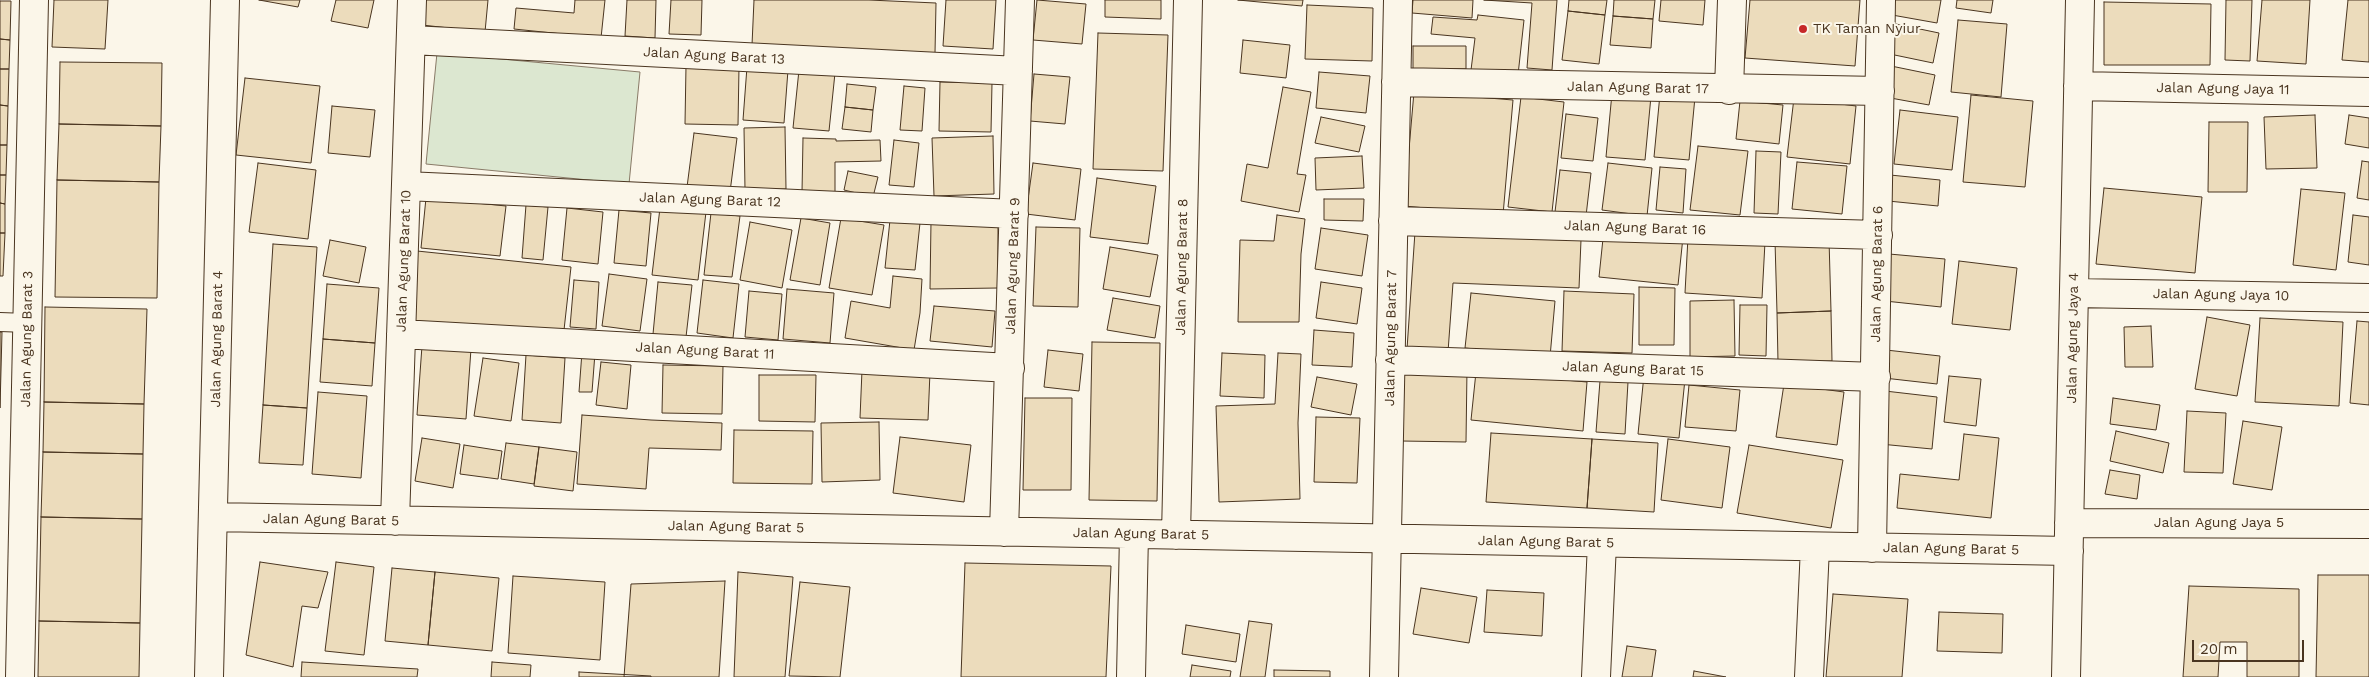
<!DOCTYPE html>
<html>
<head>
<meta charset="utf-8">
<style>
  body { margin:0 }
  #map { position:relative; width:2369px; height:677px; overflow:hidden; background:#fbf6e9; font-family:"Work Sans",sans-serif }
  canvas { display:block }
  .scale { position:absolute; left:2192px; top:640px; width:112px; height:22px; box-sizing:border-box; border:2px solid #4a3520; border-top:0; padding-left:6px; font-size:15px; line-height:18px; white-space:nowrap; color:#4a3520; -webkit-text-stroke:4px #fbf6e9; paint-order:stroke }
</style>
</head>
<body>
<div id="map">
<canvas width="2369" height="677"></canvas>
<div class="scale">20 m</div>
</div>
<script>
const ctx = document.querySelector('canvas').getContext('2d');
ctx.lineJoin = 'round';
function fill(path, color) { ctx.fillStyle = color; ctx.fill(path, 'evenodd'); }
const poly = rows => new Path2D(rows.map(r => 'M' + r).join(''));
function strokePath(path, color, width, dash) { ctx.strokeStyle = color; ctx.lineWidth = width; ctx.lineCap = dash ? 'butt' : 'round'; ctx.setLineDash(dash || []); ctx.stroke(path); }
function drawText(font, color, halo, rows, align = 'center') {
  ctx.font = font + ' "Work Sans",sans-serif'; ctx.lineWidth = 4; ctx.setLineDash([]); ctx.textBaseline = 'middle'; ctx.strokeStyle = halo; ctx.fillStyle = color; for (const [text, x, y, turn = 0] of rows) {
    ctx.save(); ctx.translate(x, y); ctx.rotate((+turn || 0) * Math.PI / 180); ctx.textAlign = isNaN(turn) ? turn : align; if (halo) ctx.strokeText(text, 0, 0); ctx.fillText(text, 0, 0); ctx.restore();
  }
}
const green = poly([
  [437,53,640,72,629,184,426,164,437,53]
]);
fill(green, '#dce7d0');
strokePath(green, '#887966', 1);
const building = poly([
  [54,0,108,0,105,49,52,47,54,0],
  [259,0,300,0,298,7,259,0],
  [336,0,374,0,368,28,331,21,336,0],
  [425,0,488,0,485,32,422,25,425,0],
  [575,0,605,0,601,38,514,29,516,8,574,13,575,0],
  [627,0,656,0,655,38,625,36,627,0],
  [671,0,702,0,701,35,669,34,671,0],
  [754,0,869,0,936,3,935,53,752,45,754,0],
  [946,0,996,0,993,49,943,46,946,0],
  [1037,0,1086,4,1082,44,1033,40,1037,0],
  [1105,0,1161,0,1161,19,1105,17,1105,0],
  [1238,0,1303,0,1302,6,1238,0],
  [1413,0,1473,0,1472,18,1412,13,1413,0],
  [1484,0,1557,0,1552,70,1527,68,1532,3,1484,0],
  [1569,0,1607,0,1605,15,1568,11,1569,0],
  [1614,0,1655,0,1653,19,1613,16,1614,0],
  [1661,0,1705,0,1703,25,1659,21,1661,0],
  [1750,0,1860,0,1855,66,1745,58,1750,0],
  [1894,0,1941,0,1937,23,1892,15,1894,0],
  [1957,0,1993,0,1991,13,1956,8,1957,0],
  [2226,0,2252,0,2250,61,2225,60,2226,0],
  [2262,0,2310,0,2306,64,2257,61,2262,0],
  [2348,0,2369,0,2369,62,2342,60,2348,0],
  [0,1,11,1,10,40,0,39,0,1],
  [2104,2,2211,4,2210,65,2104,65,2104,2],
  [1307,5,1373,8,1372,61,1305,59,1307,5],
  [1568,11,1605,15,1599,64,1562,60,1568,11],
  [1478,15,1524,20,1518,75,1471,70,1475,38,1431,34,1433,17,1477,20,1478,15],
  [1613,16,1653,19,1651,48,1610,45,1613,16],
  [1958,20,2007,24,2001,97,1951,92,1958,20],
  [1891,23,1939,33,1933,63,1885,53,1891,23],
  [1098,33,1168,35,1163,171,1093,169,1098,33],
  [0,39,10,40,9,69,0,69,0,39],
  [1243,40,1290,45,1286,78,1240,73,1243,40],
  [1413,46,1466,46,1466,69,1413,69,1413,46],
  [60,62,162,63,161,126,59,124,60,62],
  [686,66,739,67,738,125,685,124,686,66],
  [1891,66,1935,75,1929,105,1885,97,1891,66],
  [747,67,788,70,784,123,743,120,747,67],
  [0,69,9,69,8,106,0,105,0,69],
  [799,70,835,73,829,131,793,128,799,70],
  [1319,72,1370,76,1366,113,1316,108,1319,72],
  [1034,74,1070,77,1065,124,1030,121,1034,74],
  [245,78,320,86,311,163,236,155,245,78],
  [940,82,992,83,991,132,939,131,940,82],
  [847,84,876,87,873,110,845,107,847,84],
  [904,86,925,88,922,131,900,130,904,86],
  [1283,87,1311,92,1297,174,1306,175,1299,212,1241,201,1247,164,1268,168,1283,87],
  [1414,92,1513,100,1503,215,1404,206,1414,92],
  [1612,93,1651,96,1645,160,1606,157,1612,93],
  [1660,94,1695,97,1689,160,1654,157,1660,94],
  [1971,95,2033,101,2025,187,1963,182,1971,95],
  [1521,97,1564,102,1552,212,1508,207,1521,97],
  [1794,98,1856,106,1850,164,1787,157,1794,98],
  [1740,101,1783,105,1779,144,1736,139,1740,101],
  [0,105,8,106,7,145,0,145,0,105],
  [332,106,375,110,370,157,328,153,332,106],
  [845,107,873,110,871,132,842,129,845,107],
  [1900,110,1958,117,1952,170,1894,164,1900,110],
  [1566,114,1598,118,1593,161,1561,158,1566,114],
  [2315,115,2317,168,2266,169,2264,117,2315,115],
  [2349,115,2369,118,2369,148,2345,144,2349,115],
  [1321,117,1365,126,1359,152,1315,143,1321,117],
  [2209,122,2248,122,2247,192,2208,192,2209,122],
  [59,124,161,126,159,182,57,180,59,124],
  [785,127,786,189,745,190,744,128,785,127],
  [694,133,737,138,730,192,687,187,694,133],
  [993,136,994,194,934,196,932,138,993,136],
  [803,138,836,139,836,141,880,140,881,161,835,162,835,192,802,192,803,138],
  [894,140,919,143,914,187,889,185,894,140],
  [0,145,7,145,6,175,0,175,0,145],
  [1698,146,1748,151,1740,215,1690,210,1698,146],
  [1756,151,1781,152,1778,214,1754,213,1756,151],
  [1362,156,1364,188,1316,190,1315,158,1362,156],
  [2362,161,2369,162,2369,200,2357,198,2362,161],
  [1797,162,1847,166,1842,214,1792,209,1797,162],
  [258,163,316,170,308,239,249,232,258,163],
  [1033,163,1081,169,1075,220,1026,214,1033,163],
  [1608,163,1652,168,1647,216,1602,210,1608,163],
  [1660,167,1686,169,1683,213,1656,210,1660,167],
  [1560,170,1591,173,1586,216,1555,212,1560,170],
  [848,171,878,177,873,197,844,190,848,171],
  [0,175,6,175,5,204,0,203,0,175],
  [1890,175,1940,180,1938,206,1888,201,1890,175],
  [1097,178,1156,186,1148,244,1090,237,1097,178],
  [57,180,159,182,157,298,55,297,57,180],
  [2104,188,2202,197,2195,273,2096,264,2104,188],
  [2301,189,2345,193,2336,270,2293,265,2301,189],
  [426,198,506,206,500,256,421,248,426,198],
  [1324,199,1364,199,1363,221,1324,220,1324,199],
  [0,203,5,204,5,233,0,233,0,203],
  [526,205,548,207,543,260,522,258,526,205],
  [567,208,603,212,598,264,562,260,567,208],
  [660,208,706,212,698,280,652,275,660,208],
  [619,210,651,213,646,266,614,263,619,210],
  [711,213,740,216,732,277,704,275,711,213],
  [1277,215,1305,219,1301,254,1299,322,1238,322,1240,240,1274,241,1277,215],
  [2353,215,2369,217,2369,265,2348,262,2353,215],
  [801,218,830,223,820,285,790,280,801,218],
  [841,218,884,225,872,295,829,288,841,218],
  [890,220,920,223,915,270,885,268,890,220],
  [750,222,792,230,782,288,740,280,750,222],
  [931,222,998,223,998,288,930,289,931,222],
  [1036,227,1080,228,1078,307,1033,306,1036,227],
  [1321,228,1368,235,1362,276,1315,269,1321,228],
  [1604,229,1683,237,1678,285,1599,277,1604,229],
  [1415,232,1581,240,1579,288,1453,283,1448,352,1407,349,1415,232],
  [0,233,5,233,3,276,0,276,0,233],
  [1688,237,1765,242,1762,298,1685,293,1688,237],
  [1829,239,1831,311,1777,313,1775,241,1829,239],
  [330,240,366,247,359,283,323,276,330,240],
  [273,244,317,247,307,408,263,405,273,244],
  [1110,247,1158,255,1150,297,1103,289,1110,247],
  [417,251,571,267,563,339,410,323,417,251],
  [1889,254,1945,259,1941,307,1885,301,1889,254],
  [1959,261,2017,268,2010,330,1952,324,1959,261],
  [609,274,647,279,640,331,602,326,609,274],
  [893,276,922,279,920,313,914,350,845,338,851,301,890,308,893,276],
  [574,280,599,282,596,329,570,327,574,280],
  [703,280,739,284,733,338,697,333,703,280],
  [658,282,692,285,686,337,653,334,658,282],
  [1321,282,1362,288,1357,324,1316,318,1321,282],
  [327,284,379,288,375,343,323,339,327,284],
  [1639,287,1675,288,1674,345,1639,345,1639,287],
  [787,289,834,293,830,343,783,339,787,289],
  [749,291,782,294,778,340,745,337,749,291],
  [1564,291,1634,294,1632,353,1562,351,1564,291],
  [1471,293,1555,301,1550,357,1465,348,1471,293],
  [1113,298,1160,306,1155,338,1107,330,1113,298],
  [1734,300,1735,356,1690,357,1690,301,1734,300],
  [1740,305,1767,305,1766,356,1739,355,1740,305],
  [934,306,995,311,992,347,930,341,934,306],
  [45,307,147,309,144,404,44,402,45,307],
  [1831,311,1832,361,1778,362,1777,313,1831,311],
  [2207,317,2250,325,2237,396,2195,389,2207,317],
  [2260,318,2343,322,2339,406,2255,402,2260,318],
  [2357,321,2369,322,2369,405,2350,403,2357,321],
  [2151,326,2153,367,2125,367,2124,327,2151,326],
  [1314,330,1354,333,1352,367,1312,365,1314,330],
  [0,332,2,332,0,408,0,332],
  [323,339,375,343,372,386,320,382,323,339],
  [1092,342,1160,343,1157,501,1089,500,1092,342],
  [422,346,471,349,466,419,417,415,422,346],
  [1048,350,1083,354,1079,391,1044,387,1048,350],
  [1886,350,1940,356,1937,384,1884,378,1886,350],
  [582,352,595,353,592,392,579,392,582,352],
  [1222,353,1265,355,1264,398,1220,396,1222,353],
  [1278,353,1301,354,1298,423,1300,499,1219,502,1216,406,1275,404,1278,353],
  [526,355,565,358,561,423,522,420,526,355],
  [483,358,519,363,511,421,474,416,483,358],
  [601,362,631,365,627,409,596,405,601,362],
  [663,365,723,366,722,414,662,413,663,365],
  [1402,368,1467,369,1466,442,1401,441,1402,368],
  [862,370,930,372,928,420,860,418,862,370],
  [1476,372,1587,382,1583,431,1471,420,1476,372],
  [759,375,816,375,815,422,759,421,759,375],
  [1644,375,1685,379,1679,438,1638,434,1644,375],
  [1949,376,1981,379,1976,426,1944,422,1949,376],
  [1317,377,1357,384,1351,415,1311,407,1317,377],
  [1600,381,1628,382,1625,434,1596,432,1600,381],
  [1784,384,1844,392,1837,445,1776,437,1784,384],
  [1689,385,1740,390,1736,431,1685,427,1689,385],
  [1885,391,1937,397,1932,449,1880,444,1885,391],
  [318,392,367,396,361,478,312,474,318,392],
  [1025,398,1072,398,1071,490,1023,490,1025,398],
  [2113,398,2160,405,2156,430,2110,424,2113,398],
  [44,402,144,404,143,454,43,452,44,402],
  [263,405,307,408,303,465,259,463,263,405],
  [2187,411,2226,413,2223,473,2184,472,2187,411],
  [582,415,651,420,722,423,721,450,649,448,646,489,577,484,582,415],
  [1316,417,1360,418,1357,483,1314,482,1316,417],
  [2243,421,2282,427,2272,490,2233,484,2243,421],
  [879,422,880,480,822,482,821,423,879,422],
  [734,430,813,431,812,484,733,483,734,430],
  [2116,431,2169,443,2163,473,2110,461,2116,431],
  [1491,433,1592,439,1587,508,1486,502,1491,433],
  [1964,434,1999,438,1991,518,1897,508,1900,474,1959,480,1964,434],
  [900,437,971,445,964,502,893,493,900,437],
  [422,438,460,444,453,488,415,481,422,438],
  [1592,439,1658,443,1654,512,1587,508,1592,439],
  [1668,439,1730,447,1722,508,1661,500,1668,439],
  [506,443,539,447,534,484,501,479,506,443],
  [464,445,502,451,498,479,460,474,464,445],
  [1749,445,1843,460,1831,528,1737,513,1749,445],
  [539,447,577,452,573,491,534,486,539,447],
  [43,452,143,454,142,519,41,517,43,452],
  [2110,470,2140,475,2137,499,2105,494,2110,470],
  [41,517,142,519,140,623,39,621,41,517],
  [260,562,328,572,318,608,302,606,293,667,246,655,260,562],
  [336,562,374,567,364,655,325,651,336,562],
  [965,563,1111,566,1106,677,961,677,965,563],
  [392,568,435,572,428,645,385,641,392,568],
  [435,572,499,578,492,651,428,645,435,572],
  [738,572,793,577,785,677,734,677,738,572],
  [2318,575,2369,575,2369,677,2316,677,2318,575],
  [513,576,605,582,600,660,508,653,513,576],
  [725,581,719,677,624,677,631,584,725,581],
  [800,582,850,587,840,677,789,676,800,582],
  [2189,586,2299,589,2299,677,2247,677,2247,642,2220,642,2218,677,2183,677,2189,586],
  [1421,588,1477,597,1469,643,1413,634,1421,588],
  [1487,590,1544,593,1542,636,1484,632,1487,590],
  [1833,594,1908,599,1902,677,1826,677,1833,594],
  [1939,612,2003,614,2002,653,1937,651,1939,612],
  [39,621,140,623,139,677,38,677,39,621],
  [1249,621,1272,624,1265,677,1240,677,1249,621],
  [1186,625,1240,634,1236,662,1182,654,1186,625],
  [1627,646,1656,650,1652,677,1622,677,1627,646],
  [302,662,418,669,417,677,301,677,302,662],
  [492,662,531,665,530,677,491,677,492,662],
  [1192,665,1231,671,1230,677,1190,677,1192,665],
  [1274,670,1330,671,1330,677,1274,677,1274,670],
  [1694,671,1726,677,1693,677,1694,671],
  [579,672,651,676,651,677,579,677,579,672]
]);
fill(building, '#ecdcbc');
strokePath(building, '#4a3520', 1);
const service = poly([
  [0,322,27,323]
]);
const minor = poly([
  [411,40,1018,71],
  [1396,82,1880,91],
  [2078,86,2369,92],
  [1729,90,1732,0],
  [406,186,1014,214],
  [1393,221,1878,235],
  [2074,293,2369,298],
  [401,334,1010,368],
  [1390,360,1876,377],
  [213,517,2069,551],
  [395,521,412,0],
  [2069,523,2369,524],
  [1004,532,1020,0],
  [1176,535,1188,0],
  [1872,548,1881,0],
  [20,677,34,0],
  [209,677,225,0],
  [1131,677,1134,534],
  [1384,677,1398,0],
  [1596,677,1602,543],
  [1809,677,1815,547],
  [2066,677,2080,0]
]);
strokePath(service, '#4a3520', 20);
strokePath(minor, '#4a3520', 30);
strokePath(service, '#fbf6e9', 18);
strokePath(minor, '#fbf6e9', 28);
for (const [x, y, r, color] of [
  [1803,29,5,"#c62828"]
]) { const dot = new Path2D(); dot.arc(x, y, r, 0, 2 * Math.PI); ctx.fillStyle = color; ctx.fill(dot); strokePath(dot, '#fbf6e9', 2); }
drawText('14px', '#4a3520', '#fbf6e9', [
  ["TK Taman Nyiur",1813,29]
], 'left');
drawText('14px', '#4a3520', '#fbf6e9', [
  ["Jalan Agung Barat 13",714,56,3],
  ["Jalan Agung Barat 17",1638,88,1],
  ["Jalan Agung Jaya 11",2223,89,1],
  ["Jalan Agung Barat 12",710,200,2],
  ["Jalan Agung Barat 16",1635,228,2],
  ["Jalan Agung Barat 10",404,261,-88],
  ["Jalan Agung Barat 9",1013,266,-88],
  ["Jalan Agung Barat 8",1182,267,-89],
  ["Jalan Agung Barat 6",1877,274,-89],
  ["Jalan Agung Jaya 10",2221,295,1],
  ["Jalan Agung Barat 7",1391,338,-89],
  ["Jalan Agung Jaya 4",2073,338,-89],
  ["Jalan Agung Barat 3",27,339,-89],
  ["Jalan Agung Barat 4",217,339,-89],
  ["Jalan Agung Barat 11",705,351,3],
  ["Jalan Agung Barat 15",1633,369,2],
  ["Jalan Agung Barat 5",331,520,1],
  ["Jalan Agung Jaya 5",2219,523],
  ["Jalan Agung Barat 5",736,527,1],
  ["Jalan Agung Barat 5",1141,534,1],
  ["Jalan Agung Barat 5",1546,542,1],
  ["Jalan Agung Barat 5",1951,549,1]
]);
</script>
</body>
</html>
